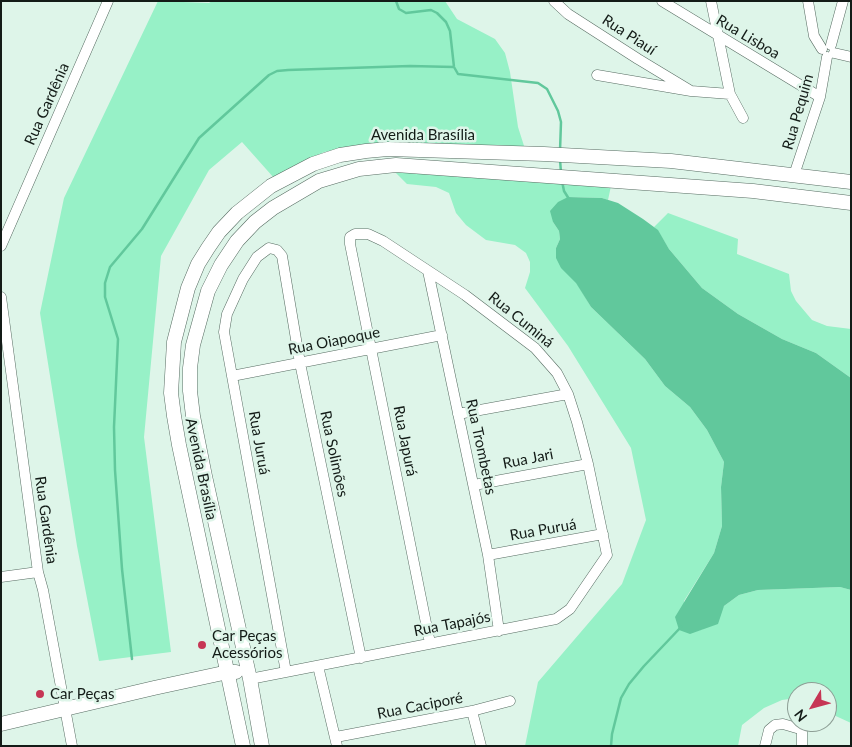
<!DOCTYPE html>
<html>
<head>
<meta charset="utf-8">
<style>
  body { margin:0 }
  #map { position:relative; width:852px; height:747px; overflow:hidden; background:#def5e9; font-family:Lato,sans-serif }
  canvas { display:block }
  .frame { position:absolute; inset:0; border:2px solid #131b17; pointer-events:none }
  .north { position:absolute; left:787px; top:682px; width:50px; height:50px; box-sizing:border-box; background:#def5e9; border:1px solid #8d9e95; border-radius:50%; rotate:233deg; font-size:14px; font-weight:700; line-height:20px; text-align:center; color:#131b17 }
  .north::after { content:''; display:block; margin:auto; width:18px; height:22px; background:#c63655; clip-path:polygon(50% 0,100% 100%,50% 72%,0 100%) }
</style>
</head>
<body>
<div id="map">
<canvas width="852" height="747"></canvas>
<div class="frame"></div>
<div class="north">N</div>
</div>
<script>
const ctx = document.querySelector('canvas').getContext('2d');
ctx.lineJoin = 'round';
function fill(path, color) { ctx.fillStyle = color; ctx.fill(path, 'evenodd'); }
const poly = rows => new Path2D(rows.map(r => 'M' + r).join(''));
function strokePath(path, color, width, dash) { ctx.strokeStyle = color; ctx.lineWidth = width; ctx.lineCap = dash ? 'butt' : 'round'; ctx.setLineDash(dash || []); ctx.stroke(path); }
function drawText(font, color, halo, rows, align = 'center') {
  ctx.font = font + ' Lato,sans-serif'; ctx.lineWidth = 5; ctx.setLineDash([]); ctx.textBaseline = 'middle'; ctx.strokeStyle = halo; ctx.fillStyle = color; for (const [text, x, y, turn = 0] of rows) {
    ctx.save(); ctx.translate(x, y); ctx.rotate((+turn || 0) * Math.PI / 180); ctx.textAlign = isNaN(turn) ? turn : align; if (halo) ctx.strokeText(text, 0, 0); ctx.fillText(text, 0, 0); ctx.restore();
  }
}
fill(poly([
  [158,1,209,3,212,1,445,1,457,19,495,39,505,53,510,72,518,127,525,149,390,142,324,152,274,178,242,142,209,170,161,256,144,437,171,652,99,661,77,546,40,313,64,198],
  [395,172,611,186,608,200,602,198,568,197,553,222,559,231,560,239,556,248,591,307,645,359,665,386,690,407,707,430,724,462,721,487,722,526,714,553,684,601,690,633,703,629,724,606,739,595,758,590,840,587,851,590,851,723,827,712,827,692,797,692,797,698,782,700,764,708,742,725,738,746,525,746,538,682,622,584,646,520,631,448,568,346,525,288,530,272,530,262,526,253,515,245,486,240,466,225,456,213,449,193,436,187,407,184],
  [668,213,738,239,737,254,789,274,791,291,796,301,812,320,827,326,851,329,851,378,816,353,782,339,738,314,702,288,669,249,658,231,654,227]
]), '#97f1c7');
fill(poly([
  [568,197,602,198,618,203,643,219,658,230,669,249,702,288,738,314,782,339,816,353,851,378,851,590,840,587,758,590,739,595,724,606,718,624,690,634,679,630,675,617,714,553,722,526,721,487,724,462,707,430,690,407,665,386,645,359,591,307,576,283,561,268,556,258,556,248,560,239,559,231,553,222,550,211,558,202]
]), '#61c89c');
strokePath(poly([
  [396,1,399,9,406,13,431,10,437,13,446,22,450,31,454,67,458,74,538,83,547,89,558,111,561,122,560,151],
  [560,159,561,173],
  [562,181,564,191,569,199],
  [132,659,122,569,115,470,114,427,118,339,105,297,105,283,110,267,142,229,199,138,269,75,277,71,288,70,410,66,454,67],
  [611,746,612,734,621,698,629,684,644,666,681,627]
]), '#61c89c', 2.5);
const street = poly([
  [554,1,568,14,638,59,691,91],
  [662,1,820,97],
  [711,1,730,94,743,118],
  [808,1,814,36,822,49],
  [831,45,843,1],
  [834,53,851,57],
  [597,75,691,91,730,94],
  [794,175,820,97,827,57],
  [1,246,108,1],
  [428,271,488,555,499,631],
  [1,297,38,572,43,590,72,746],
  [232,376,442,335],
  [458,414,568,394],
  [474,485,588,464],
  [488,555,603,534],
  [1,577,38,572],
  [318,666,337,746],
  [286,672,224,332,227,314,243,279,257,257,269,248,277,250,282,256,300,363,361,658],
  [250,679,556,619,570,609,607,555,588,464,577,422,568,394,557,373,535,348,465,295,383,241,368,234,355,234,350,237,350,244,430,643],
  [472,711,481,746],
  [336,737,472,711,510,701],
  [765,746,769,730,775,725,783,724,800,729,802,732,802,746]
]);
const secondary = poly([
  [1,724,154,688,228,672,236,672],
  [243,746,179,445,174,416,171,393,174,342,188,288,198,264,208,248,219,232,237,213,271,186,313,164,340,155,366,151,388,149,544,154,671,161,851,182],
  [262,746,250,679,205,476,193,416,190,391,190,368,193,345,208,291,221,265,237,241,255,222,273,208,319,181,359,169,396,165,753,191,851,203]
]);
strokePath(street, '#576c62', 11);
strokePath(secondary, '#576c62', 15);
strokePath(street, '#fff', 10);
strokePath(secondary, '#fff', 14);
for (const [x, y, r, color] of [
  [202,645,5,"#c63655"],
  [40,694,5,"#c63655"]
]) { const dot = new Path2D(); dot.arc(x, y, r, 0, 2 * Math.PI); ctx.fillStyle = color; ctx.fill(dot); strokePath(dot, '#def5e9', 2); }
drawText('15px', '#131b17', '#def5e9', [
  ["Rua Piauí",629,35,33],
  ["Rua Lisboa",748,37,31],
  ["Rua Gardênia",47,104,-66],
  ["Rua Pequim",798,112,-74],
  ["Avenida Brasília",423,135],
  ["Rua Cuminá",521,320,39],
  ["Rua Oiapoque",334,341,-11],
  ["Rua Japurá",405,441,79],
  ["Rua Juruá",259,443,80],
  ["Rua Trombetas",481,447,78],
  ["Rua Solimões",334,454,78],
  ["Rua Jari",528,459,-11],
  ["Avenida Brasília",201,469,78],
  ["Rua Gardênia",46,520,82],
  ["Rua Puruá",543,530,-10],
  ["Rua Tapajós",452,624,-11],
  ["Rua Caciporé",420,706,-11]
]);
drawText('15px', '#131b17', '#def5e9', [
  ["Car Peças",212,636],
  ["Acessórios",212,653],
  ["Car Peças",50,694]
], 'left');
</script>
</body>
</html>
